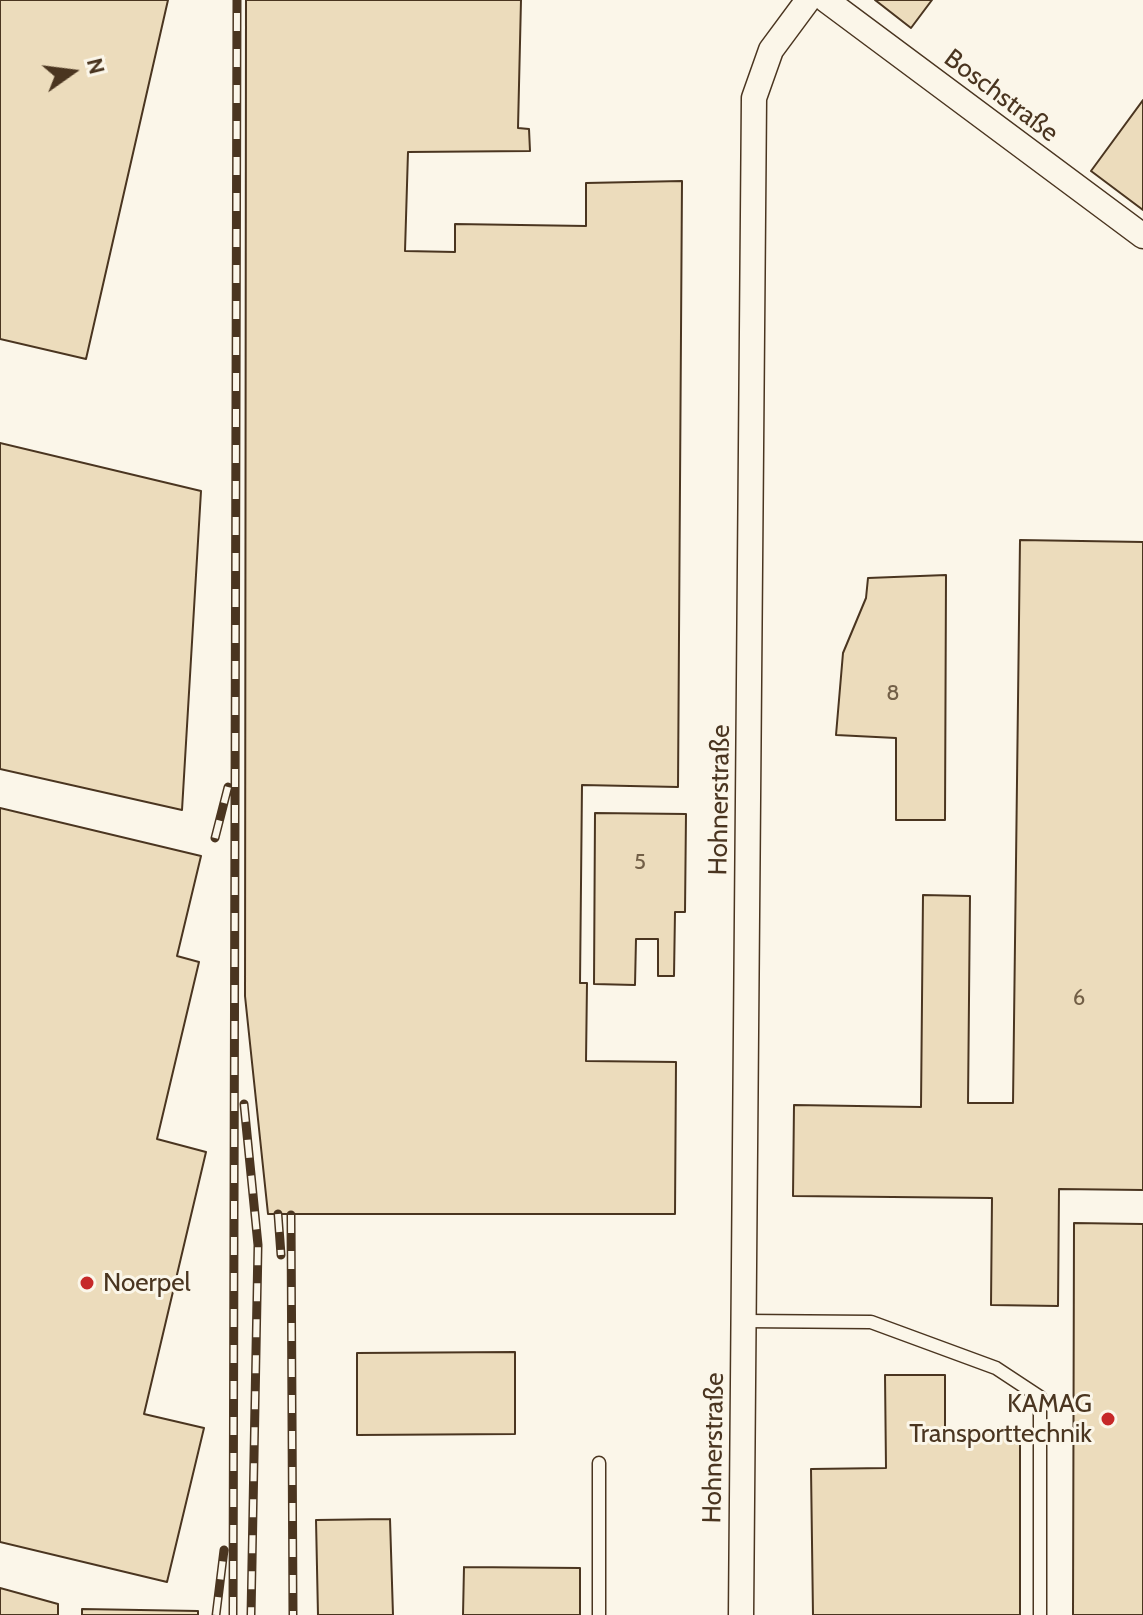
<!DOCTYPE html>
<html>
<head>
<meta charset="utf-8">
<style>
  body { margin:0 }
  #map { position:relative; width:1143px; height:1615px; overflow:hidden; background:#fbf6e9; font-family:Cabin,sans-serif }
  canvas { display:block }
  .north { position:absolute; left:32px; top:32px; width:80px; height:80px; -webkit-text-stroke:6px #fbf6e9; paint-order:stroke; rotate:76deg; font-size:22px; font-weight:700; line-height:32px; text-align:center; color:#4a3520 }
  .north::after { content:''; display:block; margin:auto; width:28px; height:36px; background:#4a3520; clip-path:polygon(50% 0,100% 100%,50% 72%,0 100%) }
</style>
</head>
<body>
<div id="map">
<canvas width="1143" height="1615"></canvas>
<div class="north">N</div>
</div>
<script>
const ctx = document.querySelector('canvas').getContext('2d');
ctx.lineJoin = 'round';
function fill(path, color) { ctx.fillStyle = color; ctx.fill(path, 'evenodd'); }
const poly = rows => new Path2D(rows.map(r => 'M' + r).join(''));
function strokePath(path, color, width, dash) { ctx.strokeStyle = color; ctx.lineWidth = width; ctx.lineCap = dash ? 'butt' : 'round'; ctx.setLineDash(dash || []); ctx.stroke(path); }
function drawText(font, color, halo, rows, align = 'center') {
  ctx.font = font + ' Cabin,sans-serif'; ctx.lineWidth = 6; ctx.setLineDash([]); ctx.textBaseline = 'middle'; ctx.strokeStyle = halo; ctx.fillStyle = color; for (const [text, x, y, turn = 0] of rows) {
    ctx.save(); ctx.translate(x, y); ctx.rotate((+turn || 0) * Math.PI / 180); ctx.textAlign = isNaN(turn) ? turn : align; if (halo) ctx.strokeText(text, 0, 0); ctx.fillText(text, 0, 0); ctx.restore();
  }
}
const building = poly([
  [0,0,168,0,86,359,0,339,0,0],
  [246,0,521,0,518,128,529,129,530,151,408,152,405,251,455,252,455,224,586,226,586,183,682,181,678,787,582,785,580,983,587,983,586,1061,676,1062,675,1214,268,1214,245,996,246,0],
  [875,0,932,0,911,28,875,0],
  [1143,100,1143,210,1091,171,1143,100],
  [0,443,201,491,182,810,0,769,0,443],
  [1020,540,1143,542,1143,1190,1059,1189,1058,1306,991,1305,992,1198,793,1196,794,1105,921,1107,923,895,970,896,968,1103,1013,1103,1020,540],
  [946,575,945,820,896,820,896,738,836,735,843,653,866,598,868,578,946,575],
  [0,808,201,856,177,956,199,962,157,1139,206,1152,144,1414,204,1428,167,1582,0,1542,0,808],
  [595,813,686,814,685,912,675,912,674,976,658,976,658,939,636,939,635,985,594,984,595,813],
  [1074,1223,1143,1224,1143,1615,1073,1615,1074,1223],
  [515,1352,515,1434,357,1435,357,1353,515,1352],
  [885,1375,945,1375,945,1431,1020,1431,1020,1615,813,1615,811,1469,886,1468,885,1375],
  [390,1519,393,1615,318,1615,316,1520,390,1519],
  [464,1567,580,1568,580,1615,463,1615,464,1567],
  [0,1588,58,1604,58,1615,0,1615,0,1588],
  [82,1609,198,1611,198,1615,82,1615,82,1609]
]);
fill(building, '#ecdcbc');
strokePath(building, '#4a3520', 2);
const service = poly([
  [743,1321,871,1322,996,1368,1040,1397,1040,1615],
  [599,1615,599,1463]
]);
const minor = poly([
  [826,0,1143,236],
  [741,1615,754,98,771,50,808,0]
]);
strokePath(service, '#4a3520', 15);
strokePath(minor, '#4a3520', 27);
strokePath(service, '#fbf6e9', 12);
strokePath(minor, '#fbf6e9', 24);
const rail = poly([
  [215,838,228,787],
  [244,1104,258,1245,251,1615],
  [278,1214,281,1255],
  [291,1215,293,1615],
  [216,1615,224,1550],
  [233,1615,237,0]
]);
strokePath(rail, '#4a3520', 9);
strokePath(rail, '#fbf6e9', 6, [18]);
for (const [x, y, r, color] of [
  [87,1283,8,"#c62828"],
  [1108,1419,8,"#c62828"]
]) { const dot = new Path2D(); dot.arc(x, y, r, 0, 2 * Math.PI); ctx.fillStyle = color; ctx.fill(dot); strokePath(dot, '#fbf6e9', 3); }
drawText('22px', '#725f47', null, [
  ["8",893,694],
  ["5",640,863],
  ["6",1079,999]
]);
drawText('26px', '#4a3520', '#fbf6e9', [
  ["Boschstraße",1001,96,37],
  ["Hohnerstraße",720,800,-89],
  ["Hohnerstraße",714,1448,-89]
]);
drawText('26px', '#4a3520', '#fbf6e9', [
  ["Noerpel",103,1283],
  ["KAMAG",1092,1404,"right"],
  ["Transporttechnik",1092,1434,"right"]
], 'left');
</script>
</body>
</html>
